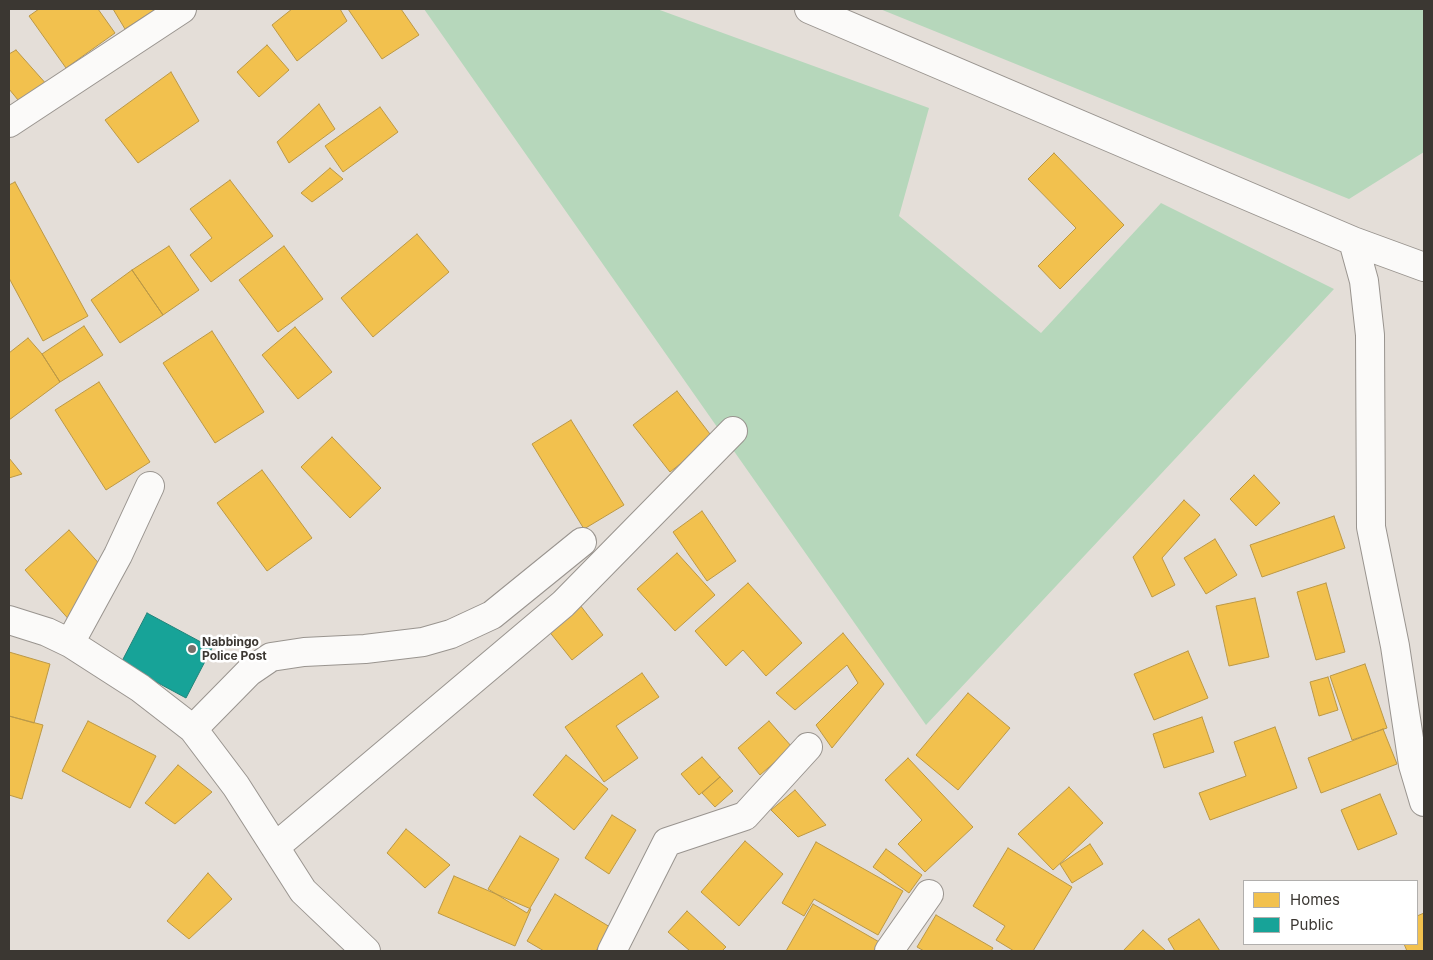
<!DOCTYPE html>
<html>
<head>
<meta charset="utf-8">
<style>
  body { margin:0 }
  #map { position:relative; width:1433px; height:960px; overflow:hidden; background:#e4ded8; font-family:Inter,sans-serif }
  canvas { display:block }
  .frame { position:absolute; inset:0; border:10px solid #3b3732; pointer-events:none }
  .legend { position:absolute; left:1243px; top:880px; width:175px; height:65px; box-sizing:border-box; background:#fff; border:1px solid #b1afad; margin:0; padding:6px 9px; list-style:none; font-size:15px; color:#3b3732 }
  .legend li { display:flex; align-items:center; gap:10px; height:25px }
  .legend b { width:25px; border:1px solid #b1afad }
</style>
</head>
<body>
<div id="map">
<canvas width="1433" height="960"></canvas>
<div class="frame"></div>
<ul class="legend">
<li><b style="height:14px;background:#f2c14e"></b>Homes</li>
<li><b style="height:14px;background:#17a398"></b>Public</li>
</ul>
</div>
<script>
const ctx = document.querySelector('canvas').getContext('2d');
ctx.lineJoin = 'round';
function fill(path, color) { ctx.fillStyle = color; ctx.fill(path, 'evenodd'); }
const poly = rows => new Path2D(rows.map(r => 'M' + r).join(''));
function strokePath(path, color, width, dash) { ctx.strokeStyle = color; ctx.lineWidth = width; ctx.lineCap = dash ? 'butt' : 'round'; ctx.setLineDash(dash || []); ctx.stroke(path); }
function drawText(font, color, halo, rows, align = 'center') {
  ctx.font = font + ' Inter,sans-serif'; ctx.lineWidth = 5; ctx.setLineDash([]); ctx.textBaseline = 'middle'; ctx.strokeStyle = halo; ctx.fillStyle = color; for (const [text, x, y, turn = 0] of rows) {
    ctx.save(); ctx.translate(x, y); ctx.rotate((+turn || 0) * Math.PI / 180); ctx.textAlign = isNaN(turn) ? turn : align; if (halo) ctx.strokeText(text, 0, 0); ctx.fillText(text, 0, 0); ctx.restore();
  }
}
fill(poly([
  [424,9,657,9,929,108,899,216,1041,333,1161,203,1334,289,926,725],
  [880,9,1424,9,1424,152,1349,199]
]), '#b6d7bb');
const homes = poly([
  [39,9,98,9,115,33,66,68,29,16,39,9],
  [113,9,156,9,125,29,113,9],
  [292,9,340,9,347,21,297,61,272,25,292,9],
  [348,9,401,9,419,35,382,59,348,9],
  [267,45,289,70,259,97,237,72,267,45],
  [16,50,48,86,23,106,9,89,9,54,16,50],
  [171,72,199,121,138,163,105,120,171,72],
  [319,104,335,129,289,163,277,142,319,104],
  [380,107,398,132,343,172,325,146,380,107],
  [1054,153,1124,225,1060,289,1038,266,1076,228,1028,179,1054,153],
  [330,168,343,179,312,202,301,193,330,168],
  [230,180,273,236,211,282,190,255,212,238,190,209,230,180],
  [15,182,88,316,43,341,9,278,9,185,15,182],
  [417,234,449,272,373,337,341,298,417,234],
  [169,246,199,290,163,315,132,270,169,246],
  [284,246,323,299,278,332,239,280,284,246],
  [132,270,163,315,120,343,91,300,132,270],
  [84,326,103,355,60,382,42,354,84,326],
  [295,327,332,372,298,399,262,355,295,327],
  [212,331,264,412,215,443,163,363,212,331],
  [28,338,42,354,60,382,9,420,9,353,28,338],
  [99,382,150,462,106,490,55,410,99,382],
  [677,391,713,438,670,472,633,425,677,391],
  [571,420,624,505,584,529,532,444,571,420],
  [332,437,381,488,350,518,301,467,332,437],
  [9,458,22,474,9,478,9,458],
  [262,470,312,538,267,571,217,503,262,470],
  [1254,475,1280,503,1256,526,1230,499,1254,475],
  [1184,500,1200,515,1162,558,1175,585,1152,597,1133,557,1184,500],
  [702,511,736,561,707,581,673,532,702,511],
  [1334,516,1345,548,1262,577,1250,545,1334,516],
  [69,530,103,568,72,623,25,570,69,530],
  [1215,539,1237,575,1206,594,1184,558,1215,539],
  [677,553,715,595,675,631,637,589,677,553],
  [748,583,802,643,766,676,743,650,726,666,695,631,748,583],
  [1326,583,1345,652,1316,660,1297,592,1326,583],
  [1255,598,1269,657,1229,666,1216,606,1255,598],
  [580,605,603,635,572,660,548,630,580,605],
  [843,633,884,684,832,748,816,725,858,683,847,665,795,710,776,693,843,633],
  [1188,651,1208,698,1154,720,1134,674,1188,651],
  [9,652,50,664,34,723,9,716,9,652],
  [1365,664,1387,728,1352,740,1330,676,1365,664],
  [642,673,659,697,616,726,638,758,604,782,565,727,642,673],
  [1328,677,1338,710,1319,716,1310,682,1328,677],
  [968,693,1010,728,958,790,916,755,968,693],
  [9,716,43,725,22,799,9,795,9,716],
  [1202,717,1214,752,1164,768,1153,734,1202,717],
  [88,721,156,756,130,808,62,771,88,721],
  [769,721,792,747,760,775,738,748,769,721],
  [1275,727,1297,788,1210,820,1199,793,1246,776,1234,742,1275,727],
  [1383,729,1397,764,1321,793,1308,758,1383,729],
  [566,755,608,789,574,830,533,795,566,755],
  [702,757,720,777,699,795,681,774,702,757],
  [908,758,973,827,925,872,898,844,922,820,885,780,908,758],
  [178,765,212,792,175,824,145,803,178,765],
  [720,777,733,791,715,807,702,793,720,777],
  [1069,787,1103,823,1053,870,1018,834,1069,787],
  [795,790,826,825,798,837,771,810,795,790],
  [1380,794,1397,834,1358,850,1341,810,1380,794],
  [612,815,636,830,609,874,585,858,612,815],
  [406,829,450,865,425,888,387,853,406,829],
  [520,836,559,859,527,913,488,889,520,836],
  [745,841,783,874,739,926,701,892,745,841],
  [816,842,903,891,878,935,814,899,804,916,782,903,816,842],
  [1090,844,1103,864,1072,883,1060,864,1090,844],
  [1008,848,1072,887,1033,951,1014,951,996,940,1005,926,973,906,1008,848],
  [886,849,922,875,909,893,873,867,886,849],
  [208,873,232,899,189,939,167,921,208,873],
  [454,876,531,909,515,946,438,913,454,876],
  [555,894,610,927,596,951,544,951,527,941,555,894],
  [813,904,881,943,877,951,786,951,813,904],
  [687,911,726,947,722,951,690,951,668,932,687,911],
  [1424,913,1424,951,1407,951,1404,944,1417,944,1417,916,1424,913],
  [936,915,993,948,991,951,924,951,917,947,936,915],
  [1199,919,1220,951,1175,951,1168,939,1199,919],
  [1143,930,1166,951,1123,951,1143,930]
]);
fill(homes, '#f2c14e');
strokePath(homes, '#bb9846', 1);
const public = poly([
  [147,613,212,648,186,698,121,663,147,613]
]);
fill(public, '#17a398');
strokePath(public, '#228379', 1);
const street = poly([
  [809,9,1353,241,1424,267],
  [9,123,182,9],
  [1353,241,1364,281,1370,335,1371,527,1395,646,1413,765,1424,802],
  [9,620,47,632,70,643,140,688,193,729,236,786,303,891,366,951],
  [70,643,118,555,150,486],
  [193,729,249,672,271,657,304,652,365,649,423,642,451,634,492,615,582,542],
  [275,847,563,604,733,431],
  [612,951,667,842,745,816,808,747],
  [889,951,929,894]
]);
strokePath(street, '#99948f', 30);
strokePath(street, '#fbfaf9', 28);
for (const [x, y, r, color] of [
  [192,649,5,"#76716c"]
]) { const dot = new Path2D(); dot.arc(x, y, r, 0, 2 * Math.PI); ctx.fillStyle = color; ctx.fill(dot); strokePath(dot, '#fff', 2); }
drawText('bold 12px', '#3b3732', '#fff', [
  ["Nabbingo",202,642],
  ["Police Post",202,656]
], 'left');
</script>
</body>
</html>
